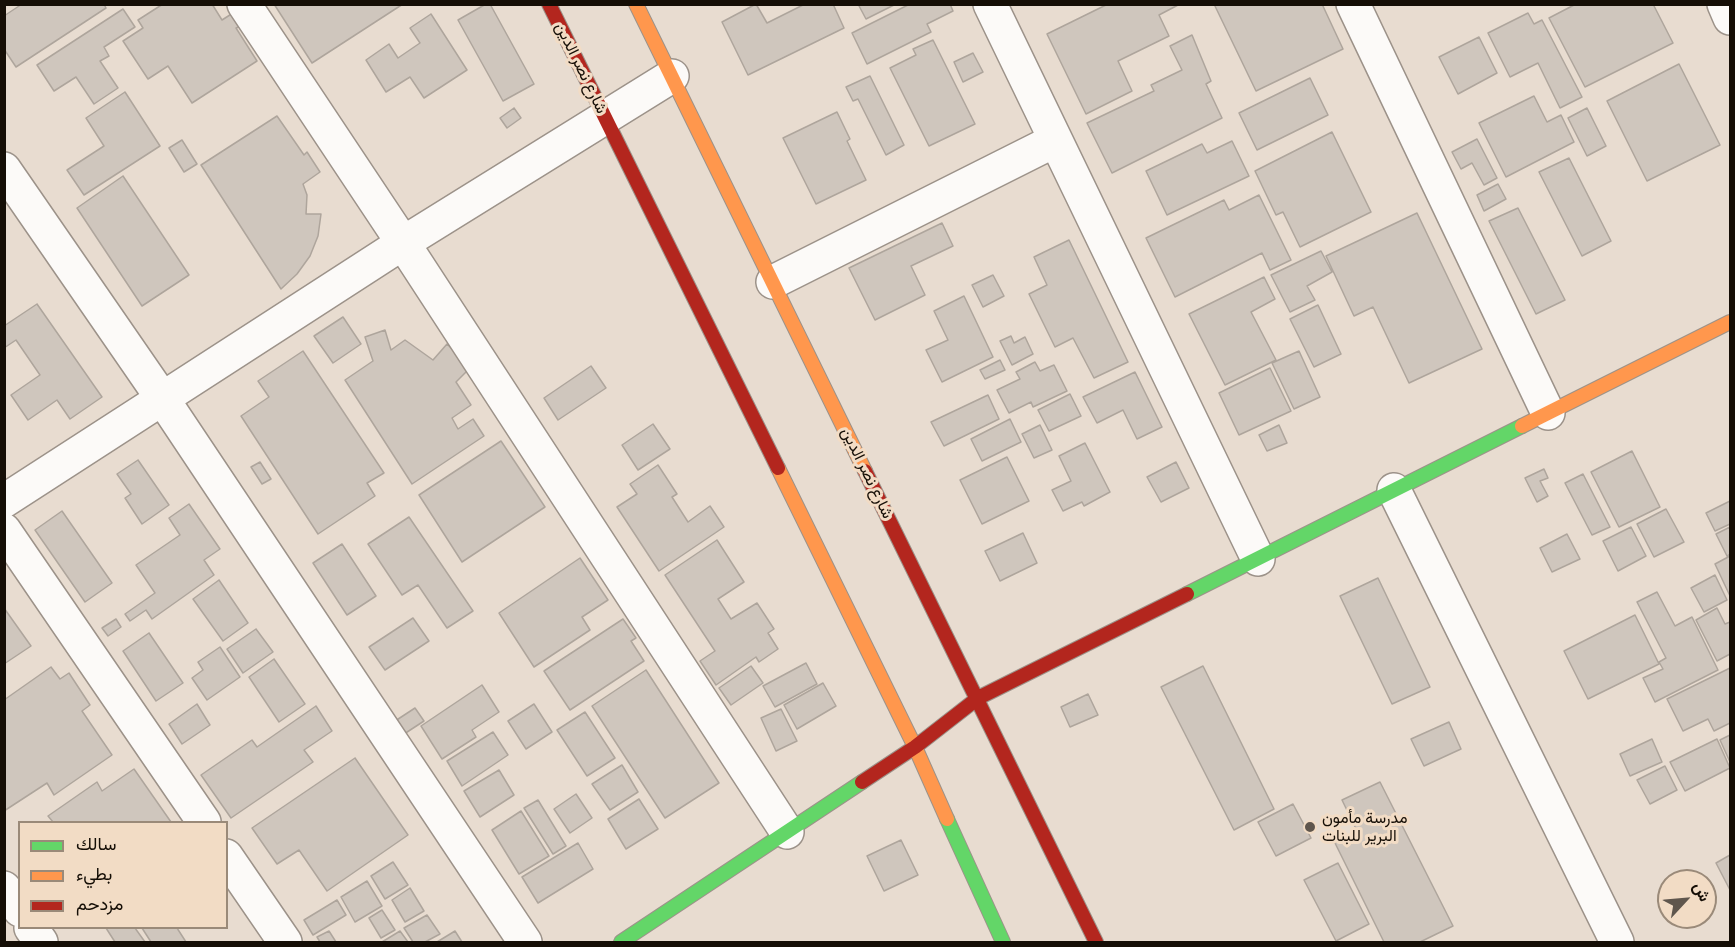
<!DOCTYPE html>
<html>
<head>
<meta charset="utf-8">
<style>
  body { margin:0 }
  #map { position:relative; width:1735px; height:947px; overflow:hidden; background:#e8dcd0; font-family:Raleway,Vazirmatn,sans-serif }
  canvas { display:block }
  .frame { position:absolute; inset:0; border:6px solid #150e06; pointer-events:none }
  .legend { position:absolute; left:18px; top:821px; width:210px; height:108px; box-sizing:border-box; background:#f2dcc5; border:2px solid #9a8a79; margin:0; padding:8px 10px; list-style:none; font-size:18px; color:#150e06 }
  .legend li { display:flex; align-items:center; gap:12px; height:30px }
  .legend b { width:30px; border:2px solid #9a8a79 }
  .north { position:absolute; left:1657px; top:869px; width:60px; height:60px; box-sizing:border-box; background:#f2dcc5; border:2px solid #9a8a79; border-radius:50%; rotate:64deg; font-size:16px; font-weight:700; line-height:24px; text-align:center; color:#150e06 }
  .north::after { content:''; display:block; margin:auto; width:21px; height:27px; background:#5f564d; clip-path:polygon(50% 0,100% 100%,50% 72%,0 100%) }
</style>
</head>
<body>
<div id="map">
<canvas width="1735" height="947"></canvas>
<div class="frame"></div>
<ul class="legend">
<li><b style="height:8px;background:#63d668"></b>سالك</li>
<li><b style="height:8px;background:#ff974d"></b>بطيء</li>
<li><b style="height:8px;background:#b3261e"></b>مزدحم</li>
</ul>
<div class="north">ش</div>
</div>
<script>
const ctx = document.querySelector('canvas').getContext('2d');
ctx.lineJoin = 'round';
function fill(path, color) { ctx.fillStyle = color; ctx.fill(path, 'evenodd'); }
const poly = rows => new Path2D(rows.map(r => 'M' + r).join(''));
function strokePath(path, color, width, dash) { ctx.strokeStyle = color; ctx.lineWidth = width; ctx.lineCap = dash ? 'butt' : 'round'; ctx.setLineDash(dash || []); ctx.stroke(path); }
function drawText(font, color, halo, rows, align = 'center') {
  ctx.font = font + ' Raleway,Vazirmatn,sans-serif'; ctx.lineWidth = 6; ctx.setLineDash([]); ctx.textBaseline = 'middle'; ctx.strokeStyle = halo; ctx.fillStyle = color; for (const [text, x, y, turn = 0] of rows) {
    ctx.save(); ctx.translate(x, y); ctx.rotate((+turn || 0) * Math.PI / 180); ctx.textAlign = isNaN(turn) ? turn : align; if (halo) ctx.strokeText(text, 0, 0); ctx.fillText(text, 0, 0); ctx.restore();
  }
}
const building = poly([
  [22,4,104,4,106,8,16,67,4,49,4,16,22,4],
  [163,4,212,4,222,20,233,13,241,26,236,28,257,61,192,103,168,66,148,79,123,41,143,28,138,20,163,4],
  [274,4,403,4,312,63,274,4],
  [486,4,490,4,534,84,503,101,458,20,486,4],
  [756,4,767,23,805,4,833,4,844,28,748,75,722,22,756,4],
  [858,4,896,4,866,19,858,4],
  [910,4,950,4,953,11,927,24,931,32,867,64,852,33,910,4],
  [1108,4,1180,4,1159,15,1169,36,1118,61,1132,91,1086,114,1047,34,1108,4],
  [1214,4,1322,4,1343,49,1256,91,1214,4],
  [1576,4,1653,4,1673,43,1585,87,1549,18,1576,4],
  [123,9,135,27,104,47,109,56,100,61,118,88,94,104,76,77,54,91,37,65,123,9],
  [1528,13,1534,24,1542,20,1582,97,1560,108,1538,63,1510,77,1488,33,1528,13],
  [431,14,467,70,424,98,410,77,386,92,366,60,389,44,398,58,420,43,410,28,431,14],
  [1192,35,1211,81,1206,84,1222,118,1112,173,1087,123,1154,91,1151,85,1182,70,1170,46,1192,35],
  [1479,37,1497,73,1458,94,1439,57,1479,37],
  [933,40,975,124,929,146,890,68,916,55,913,49,933,40],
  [973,53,983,72,963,82,954,62,973,53],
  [1679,64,1720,145,1647,181,1607,101,1679,64],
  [870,76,904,145,886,155,858,99,853,101,846,87,870,76],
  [1310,78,1328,115,1257,150,1239,113,1310,78],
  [125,92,160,146,84,195,67,170,104,146,86,118,125,92],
  [1534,96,1547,122,1561,115,1574,142,1506,177,1479,123,1534,96],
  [514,108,521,118,507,128,500,118,514,108],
  [1587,108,1606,146,1587,156,1568,118,1587,108],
  [837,112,850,139,847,141,866,180,816,204,783,138,837,112],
  [277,116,304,155,307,152,320,172,303,184,307,195,306,214,321,214,318,236,310,256,297,274,281,289,201,165,277,116],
  [1332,132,1371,212,1300,247,1283,212,1276,215,1255,171,1332,132],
  [1477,139,1497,178,1484,185,1472,163,1461,169,1452,152,1477,139],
  [182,140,197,164,184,172,169,148,182,140],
  [1232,141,1249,176,1167,215,1146,171,1202,144,1207,153,1232,141],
  [1569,158,1611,241,1582,256,1539,172,1569,158],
  [123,176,189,275,142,306,77,208,123,176],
  [1498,184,1506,199,1484,211,1477,195,1498,184],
  [1259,195,1291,260,1270,270,1262,253,1175,297,1146,238,1224,200,1229,210,1259,195],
  [1518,208,1565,300,1536,314,1489,221,1518,208],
  [1417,213,1482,349,1409,383,1373,307,1354,316,1326,256,1417,213],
  [942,223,953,246,911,266,925,295,875,320,849,268,942,223],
  [1069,240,1128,362,1094,378,1073,338,1055,347,1029,294,1047,285,1034,257,1069,240],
  [1321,251,1332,272,1307,286,1315,300,1290,312,1271,275,1321,251],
  [993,275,1004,296,983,307,972,285,993,275],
  [1264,277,1275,299,1251,312,1276,360,1225,385,1189,314,1264,277],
  [964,296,993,357,942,382,926,350,948,340,934,311,964,296],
  [37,304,102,397,70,419,57,400,28,420,11,395,40,375,16,340,4,348,4,326,37,304],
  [1318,305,1341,354,1314,367,1290,319,1318,305],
  [343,317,361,344,333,363,314,336,343,317],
  [385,330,391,350,405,340,433,360,447,344,471,367,456,382,471,405,452,418,458,429,473,419,484,436,412,484,345,380,373,361,365,337,385,330],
  [1011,336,1014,343,1025,337,1033,354,1012,365,1000,341,1011,336],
  [303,351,384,473,367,483,375,496,318,534,241,416,269,397,258,381,303,351],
  [1299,351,1320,397,1294,409,1272,363,1299,351],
  [1000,360,1005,370,985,379,980,370,1000,360],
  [1035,362,1040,371,1054,365,1067,391,1033,407,1031,402,1009,413,997,390,1020,379,1016,372,1035,362],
  [591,366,606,388,558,420,544,398,591,366],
  [1270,368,1291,411,1239,435,1219,393,1270,368],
  [1135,372,1162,427,1137,439,1123,410,1097,423,1083,397,1135,372],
  [1070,394,1081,416,1049,431,1038,410,1070,394],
  [988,395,999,419,944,446,931,422,988,395],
  [1010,419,1021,442,982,461,971,439,1010,419],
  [653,424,670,449,638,470,622,445,653,424],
  [1040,425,1052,450,1034,458,1022,434,1040,425],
  [1279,425,1287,443,1267,451,1259,435,1279,425],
  [501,441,545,507,462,562,419,495,501,441],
  [1085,443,1110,492,1084,506,1082,502,1063,511,1052,490,1071,481,1059,456,1085,443],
  [1632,451,1660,507,1619,527,1591,472,1632,451],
  [1007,457,1029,501,982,524,960,480,1007,457],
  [138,460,169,505,142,524,125,498,131,494,117,474,138,460],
  [260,462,271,479,262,484,251,467,260,462],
  [1176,462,1189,488,1161,502,1147,477,1176,462],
  [658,465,677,494,672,497,688,522,710,506,724,527,659,571,617,507,637,494,630,484,658,465],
  [1544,469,1548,478,1540,481,1548,496,1537,502,1525,478,1544,469],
  [1583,474,1610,527,1592,535,1565,483,1583,474],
  [1730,501,1730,524,1715,531,1706,513,1730,501],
  [189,504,220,549,204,560,214,575,152,619,146,610,130,621,125,614,155,593,136,565,180,535,169,518,189,504],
  [1666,509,1684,542,1654,557,1637,524,1666,509],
  [62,511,112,583,85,602,35,530,62,511],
  [409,517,473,611,447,628,418,585,402,595,368,544,409,517],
  [1631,527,1646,556,1618,571,1603,541,1631,527],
  [1730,527,1730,554,1727,556,1716,534,1730,527],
  [1023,533,1037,563,1000,581,985,551,1023,533],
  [1567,534,1580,559,1552,572,1540,548,1567,534],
  [717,540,744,582,718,599,731,619,757,603,774,629,768,633,778,649,759,662,756,657,716,685,700,661,715,651,665,575,717,540],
  [342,544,376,596,347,615,313,563,342,544],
  [1730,556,1730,596,1715,564,1730,556],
  [580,558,608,600,582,617,590,630,534,667,499,613,580,558],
  [1715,575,1727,600,1704,612,1691,588,1715,575],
  [1378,578,1430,687,1392,704,1340,596,1378,578],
  [219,580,248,623,223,641,193,599,219,580],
  [1657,592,1675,626,1692,617,1718,670,1655,702,1643,678,1663,669,1659,662,1666,658,1637,602,1657,592],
  [4,608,31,646,4,664,4,608],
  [1717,608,1725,624,1730,622,1730,654,1717,661,1696,620,1717,608],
  [1635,615,1659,664,1588,699,1564,651,1635,615],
  [413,618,429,641,385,670,369,647,413,618],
  [116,619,121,627,108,636,102,628,116,619],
  [623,619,636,638,631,641,644,661,570,710,544,671,623,619],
  [256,629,273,652,243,673,227,649,256,629],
  [149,633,183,683,156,701,123,651,149,633],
  [220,647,240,677,207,700,192,678,203,670,198,662,220,647],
  [274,659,305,704,279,722,249,677,274,659],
  [806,663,817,684,775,707,763,686,806,663],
  [751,666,763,683,731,705,719,688,751,666],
  [1203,666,1274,809,1234,830,1161,687,1203,666],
  [51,667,60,679,69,673,90,705,82,711,112,755,54,795,47,783,4,811,4,700,51,667],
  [1730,668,1730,723,1714,731,1708,719,1683,731,1667,699,1730,668],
  [646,670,719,783,665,818,592,706,646,670],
  [823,683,836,706,797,729,784,705,823,683],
  [482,685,499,712,472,730,476,737,442,759,421,726,482,685],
  [1088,694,1098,715,1070,727,1061,707,1088,694],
  [197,704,210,725,182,744,169,724,197,704],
  [534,704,552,732,526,749,508,721,534,704],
  [316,706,332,731,304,750,313,762,231,818,201,775,252,740,257,747,316,706],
  [415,708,424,721,398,738,389,725,415,708],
  [781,709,797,741,776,751,761,718,781,709],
  [585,712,615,758,587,776,557,730,585,712],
  [1449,722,1461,749,1424,766,1411,739,1449,722],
  [493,732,508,755,462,786,447,761,493,732],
  [1730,735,1730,762,1720,740,1730,735],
  [1652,739,1662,762,1630,776,1620,754,1652,739],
  [1717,739,1730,768,1685,791,1670,762,1717,739],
  [355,758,408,835,327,891,299,850,277,864,252,828,355,758],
  [622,765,638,792,610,810,592,784,622,765],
  [1665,766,1677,790,1650,804,1637,780,1665,766],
  [134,769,171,822,53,822,48,816,97,782,102,791,134,769],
  [499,770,514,795,480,817,464,791,499,770],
  [1380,782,1453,926,1420,942,1384,942,1335,843,1357,831,1342,800,1380,782],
  [576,794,592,818,570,833,554,809,576,794],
  [639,799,658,829,626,849,608,819,639,799],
  [538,800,566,846,553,854,524,808,538,800],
  [1293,804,1311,838,1276,856,1258,822,1293,804],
  [521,811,549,856,519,874,492,830,521,811],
  [901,840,918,875,884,891,867,856,901,840],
  [578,843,593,869,538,903,522,877,578,843],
  [1730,855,1730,890,1716,863,1730,855],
  [393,862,408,885,385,899,371,876,393,862],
  [1338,863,1369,924,1336,941,1304,880,1338,863],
  [367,881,382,906,355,922,341,897,367,881],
  [410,888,424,911,405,922,392,900,410,888],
  [337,900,346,915,313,935,304,920,337,900],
  [382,910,395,930,381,938,369,918,382,910],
  [427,915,440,934,425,942,413,942,404,928,427,915],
  [106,928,135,928,145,942,115,942,106,928],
  [142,928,177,928,186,942,151,942,142,928],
  [329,931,336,942,320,942,317,937,329,931],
  [400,931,408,942,382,942,400,931],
  [455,931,462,942,437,942,455,931]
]);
fill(building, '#cfc6bd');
strokePath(building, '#aea59c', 1.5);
const street = poly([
  [244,4,403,243,787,832],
  [990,4,1258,559],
  [1353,4,1548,413],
  [1724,4,1730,18],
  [4,169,162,398,525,942],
  [773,282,1054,141],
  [1394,490,1617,942],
  [4,501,403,243,672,76],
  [4,530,204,822],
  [226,856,285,942],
  [4,888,20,910],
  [31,928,41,942]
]);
const fast = poly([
  [1187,594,1522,426],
  [947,819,1003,942],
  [621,942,862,782]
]);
const slow = poly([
  [636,4,865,471],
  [1522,426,1730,322],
  [778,468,915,747,947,819]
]);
const jam = poly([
  [549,4,778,468],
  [865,471,1096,942],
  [862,782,915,747,978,698,1187,594]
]);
strokePath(street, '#9c9289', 36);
strokePath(fast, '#9c9289', 16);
strokePath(slow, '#9c9289', 16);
strokePath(jam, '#9c9289', 16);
strokePath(street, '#fcfaf8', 33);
strokePath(fast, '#63d668', 14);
strokePath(slow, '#ff974d', 14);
strokePath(jam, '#b3261e', 14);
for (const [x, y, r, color] of [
  [1310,827,6,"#5f564d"]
]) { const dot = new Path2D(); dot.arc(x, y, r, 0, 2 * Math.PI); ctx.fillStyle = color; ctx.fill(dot); strokePath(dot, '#f2dcc5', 2); }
drawText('16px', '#150e06', '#f2dcc5', [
  ["شارع نصر الدين",581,68,64],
  ["شارع نصر الدين",867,473,64]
]);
drawText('16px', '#150e06', '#f2dcc5', [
  ["مدرسة مأمون",1322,818],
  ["البرير للبنات",1322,836]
], 'left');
</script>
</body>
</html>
